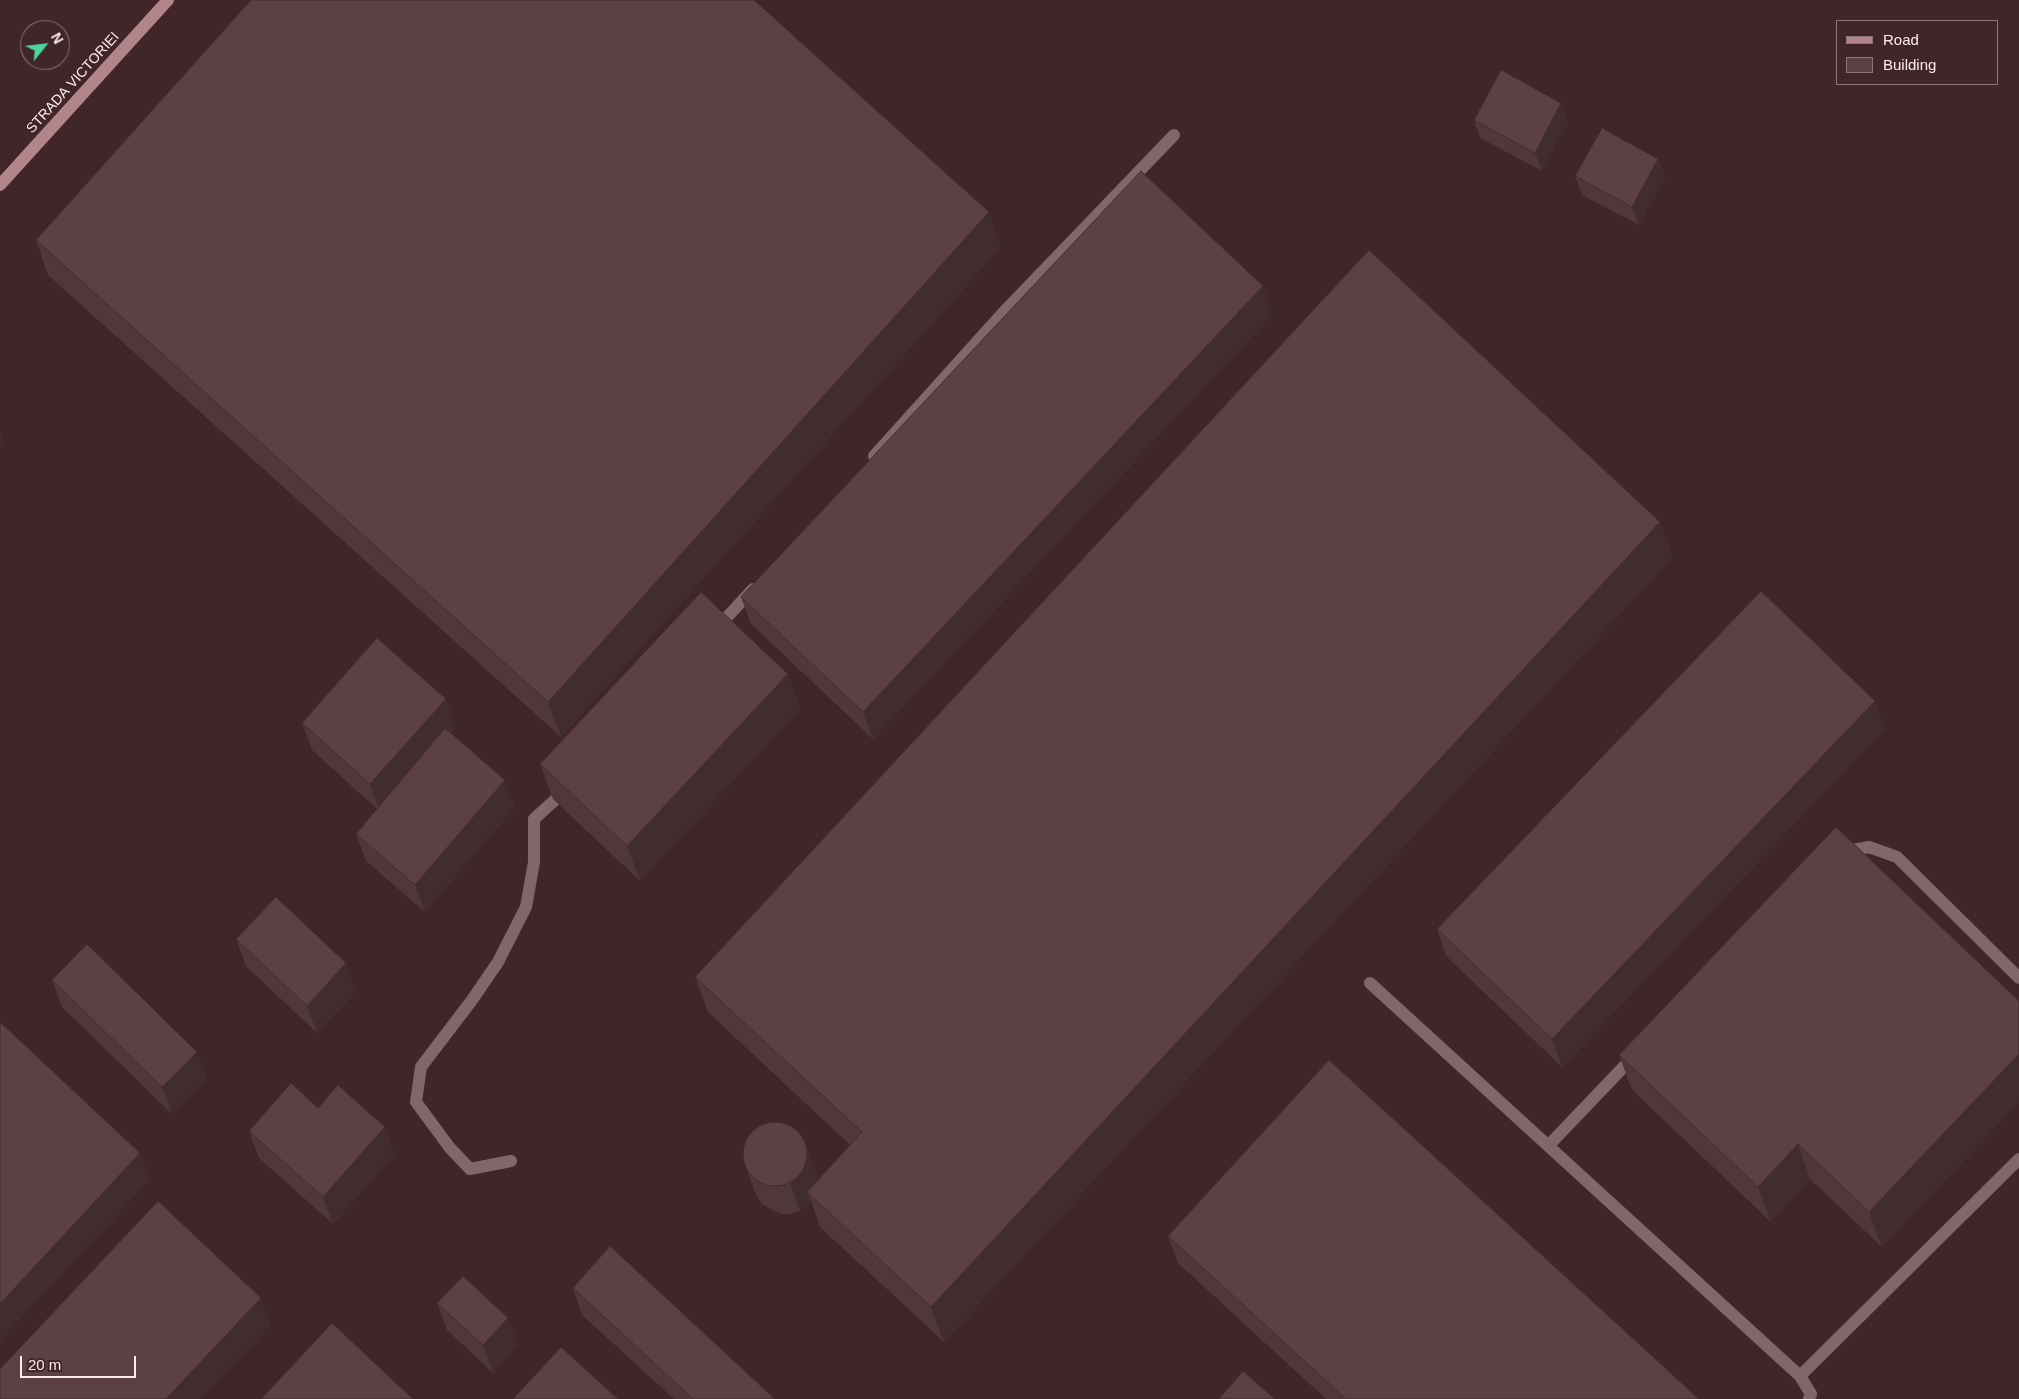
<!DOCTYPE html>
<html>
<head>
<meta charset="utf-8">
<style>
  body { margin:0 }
  #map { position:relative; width:2019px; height:1399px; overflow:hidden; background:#412629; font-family:Arial,sans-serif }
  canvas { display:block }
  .legend { position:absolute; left:1836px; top:20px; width:162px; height:65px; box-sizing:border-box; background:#412629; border:1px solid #8c7577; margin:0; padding:6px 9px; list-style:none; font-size:15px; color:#fdebec }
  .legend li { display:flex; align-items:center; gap:10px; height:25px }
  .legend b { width:25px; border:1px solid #8c7577 }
  .north { position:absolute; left:20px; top:20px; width:50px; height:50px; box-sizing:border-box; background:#412629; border:1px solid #8c7577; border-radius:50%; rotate:61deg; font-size:14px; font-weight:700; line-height:20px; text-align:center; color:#fdebec }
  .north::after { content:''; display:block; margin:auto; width:18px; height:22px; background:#4bd49b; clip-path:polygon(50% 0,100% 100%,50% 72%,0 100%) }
  .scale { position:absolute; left:20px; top:1356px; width:116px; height:22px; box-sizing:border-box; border:2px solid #fdebec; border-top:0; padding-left:6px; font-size:15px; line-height:18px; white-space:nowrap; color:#fdebec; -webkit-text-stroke:4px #412629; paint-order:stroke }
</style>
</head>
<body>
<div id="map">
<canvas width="2019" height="1399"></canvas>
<ul class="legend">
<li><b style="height:6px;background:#b18589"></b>Road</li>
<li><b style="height:14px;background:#5d4043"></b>Building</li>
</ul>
<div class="north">N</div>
<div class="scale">20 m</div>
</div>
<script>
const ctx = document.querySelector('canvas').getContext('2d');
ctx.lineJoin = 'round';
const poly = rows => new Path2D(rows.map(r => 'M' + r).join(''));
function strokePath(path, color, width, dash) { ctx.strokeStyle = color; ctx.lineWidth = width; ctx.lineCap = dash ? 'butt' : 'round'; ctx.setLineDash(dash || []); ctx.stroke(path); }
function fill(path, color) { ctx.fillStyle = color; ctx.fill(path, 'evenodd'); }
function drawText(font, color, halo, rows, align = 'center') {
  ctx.font = font + ' Arial,sans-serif'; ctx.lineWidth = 5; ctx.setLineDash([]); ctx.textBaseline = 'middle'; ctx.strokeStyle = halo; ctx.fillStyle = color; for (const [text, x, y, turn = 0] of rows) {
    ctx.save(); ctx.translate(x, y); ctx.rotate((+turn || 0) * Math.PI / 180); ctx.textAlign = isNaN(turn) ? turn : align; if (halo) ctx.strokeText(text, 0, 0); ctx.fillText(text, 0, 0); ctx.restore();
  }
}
strokePath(poly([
  [874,456,1001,315,1174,135],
  [717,628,753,589],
  [1842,852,1869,847,1897,857,2019,978],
  [1370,983,1800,1376,1811,1394,1809,1399],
  [1549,1145,1635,1055],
  [511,1161,470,1169,450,1148,416,1102,421,1067,472,1000,498,962,526,907,534,862,534,819,567,789],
  [1800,1376,2019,1159]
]), '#836669', 12);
strokePath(poly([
  [0,185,168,0]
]), '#b18589', 12);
fill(poly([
  [1561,103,1568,122,1542,171,1480,138,1474,120],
  [1658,159,1665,178,1639,225,1582,195,1575,176],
  [36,240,1001,247,561,737,48,275],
  [1273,314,873,739,751,624,741,597],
  [1673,557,944,1342,820,1227,811,1201,808,1205,800,1211,790,1214,780,1214,762,1204,756,1195,746,1168,814,1167,817,1176,817,1181,850,1145,708,1012,695,977],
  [801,708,640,881,553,799,540,764],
  [302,723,456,727,450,733,515,807,425,912,366,861,356,834,377,809,312,750],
  [1885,729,1562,1067,1446,956,1437,929],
  [236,939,356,991,317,1033,246,966],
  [52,980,207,1079,172,1114,62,1007],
  [2019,1001,2019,1102,1882,1247,1810,1179,1771,1222,1632,1090,1619,1055],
  [249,1131,395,1154,333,1224,259,1158],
  [1168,1236,1699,1399,1326,1399,1178,1263],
  [573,1288,775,1399,674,1399,582,1315],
  [437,1303,518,1345,493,1373,447,1330]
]), '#50373a');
fill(poly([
  [1561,103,1568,122,1542,171,1535,153],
  [1658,159,1665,178,1639,225,1632,207],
  [989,212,1001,247,561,737,548,702],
  [1263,286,1273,314,873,739,863,712],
  [0,431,4,443,0,448],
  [1660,522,1673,557,944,1342,931,1307],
  [788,674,801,708,640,881,627,846],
  [446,699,456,727,380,812,370,784],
  [1875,701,1885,729,1562,1067,1552,1039],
  [505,780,515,807,425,912,415,885],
  [346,963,356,991,317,1033,307,1006],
  [197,1052,207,1079,172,1114,162,1087],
  [2019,1054,2019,1102,1882,1247,1869,1212],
  [385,1127,395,1154,333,1224,323,1197],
  [804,1139,817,1176,817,1187,807,1192,811,1201,808,1205,800,1211,790,1183],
  [1798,1144,1810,1179,1771,1222,1758,1187],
  [140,1153,150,1180,0,1341,0,1304],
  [261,1298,271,1325,201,1399,166,1399],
  [508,1318,518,1345,493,1373,483,1345]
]), '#412d2f');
const building = poly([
  [251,0,754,0,989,212,548,702,36,240,251,0],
  [1501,70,1561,103,1535,153,1474,120,1501,70],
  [1602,128,1658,159,1632,207,1575,176,1602,128],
  [1141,171,1263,286,863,712,741,597,1141,171],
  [1369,250,1660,522,931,1307,807,1192,862,1132,695,977,1369,250],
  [1761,591,1875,701,1552,1039,1437,929,1761,591],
  [701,592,788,674,627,846,540,764,701,592],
  [377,638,446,699,370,784,302,723,377,638],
  [445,728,505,780,415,885,356,834,445,728],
  [1836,827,2019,1001,2019,1054,1869,1212,1798,1144,1758,1187,1619,1055,1836,827],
  [276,897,346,963,307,1006,236,939,276,897],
  [87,944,197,1052,162,1087,52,980,87,944],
  [0,1022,140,1153,0,1304,0,1022],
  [1329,1060,1699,1399,1346,1399,1168,1236,1329,1060],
  [291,1083,318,1108,338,1085,385,1127,323,1197,249,1131,291,1083],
  '743 1154a32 32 0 1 1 64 0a32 32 0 1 1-64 0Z',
  [158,1201,261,1298,166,1399,0,1399,0,1369,158,1201],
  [610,1246,775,1399,693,1399,573,1288,610,1246],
  [463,1276,508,1318,483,1345,437,1303,463,1276],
  [332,1323,413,1399,261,1399,332,1323],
  [561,1347,618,1399,513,1399,561,1347],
  [1243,1371,1275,1399,1219,1399,1243,1371]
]);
fill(building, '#5d4043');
strokePath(building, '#412d2f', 1);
drawText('14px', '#fdebec', '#412629', [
  ["STRADA VICTORIEI",73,83,-48]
]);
</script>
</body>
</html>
